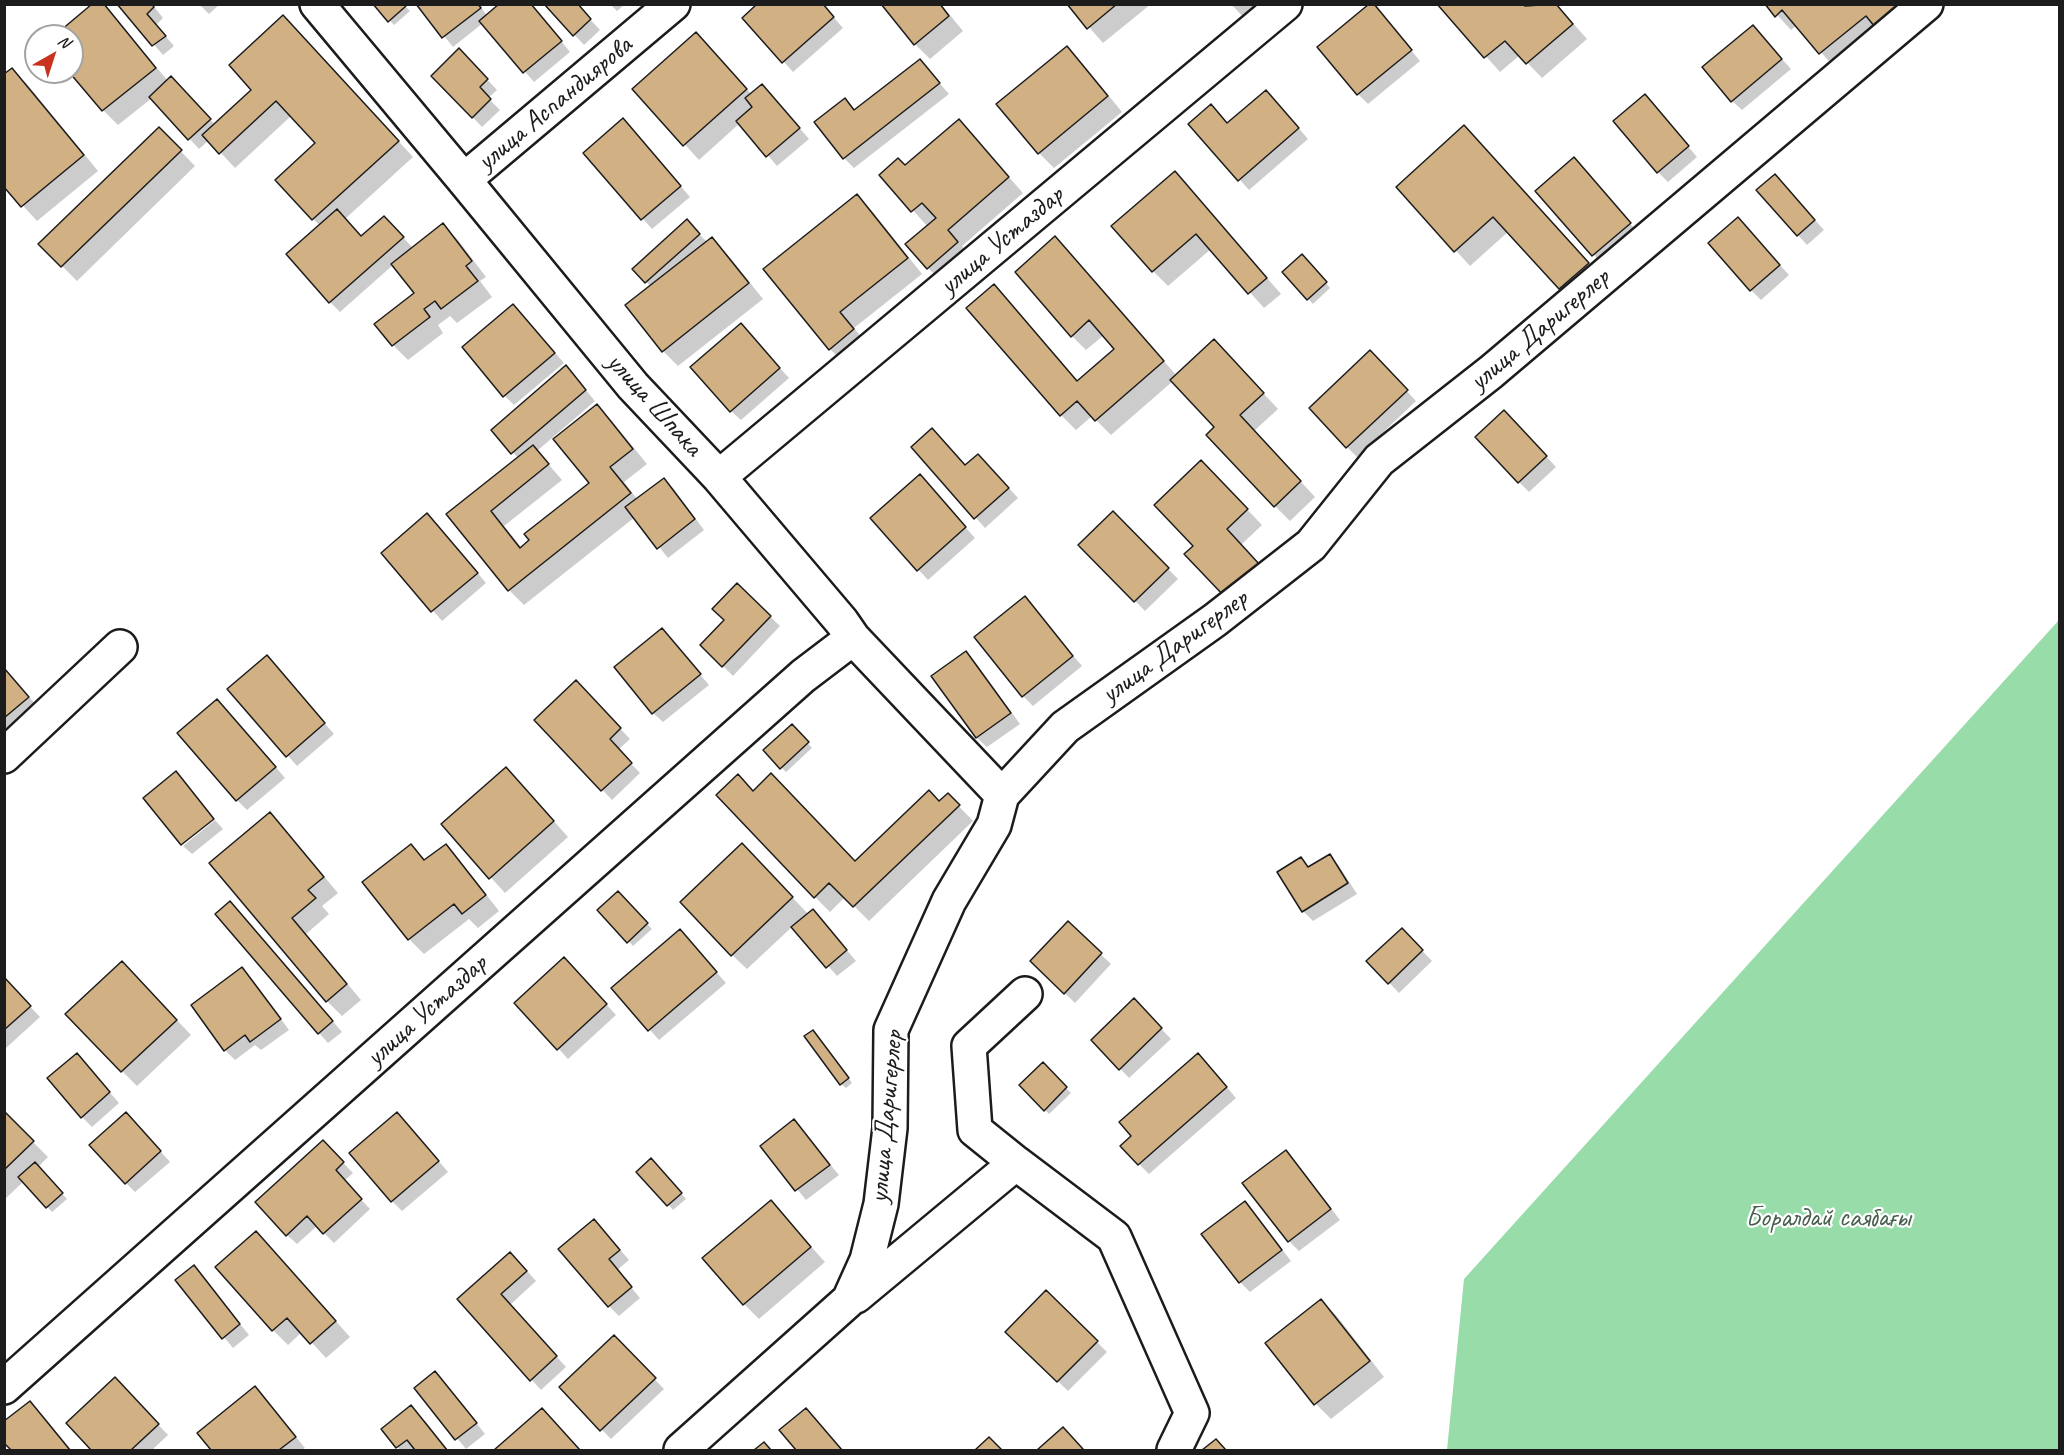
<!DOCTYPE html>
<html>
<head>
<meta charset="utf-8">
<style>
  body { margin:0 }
  #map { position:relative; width:2064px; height:1455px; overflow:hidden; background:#fff; font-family:Caveat,sans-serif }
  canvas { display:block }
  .frame { position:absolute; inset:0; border:6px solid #1c1c1c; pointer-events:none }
  .north { position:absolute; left:24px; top:24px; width:60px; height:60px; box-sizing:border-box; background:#fff; border:2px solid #a4a4a4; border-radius:50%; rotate:39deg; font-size:16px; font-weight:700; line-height:24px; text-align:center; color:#1c1c1c }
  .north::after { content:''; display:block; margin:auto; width:21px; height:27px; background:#c8321e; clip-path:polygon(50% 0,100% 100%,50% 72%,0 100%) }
</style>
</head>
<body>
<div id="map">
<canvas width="2064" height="1455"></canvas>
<div class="frame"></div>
<div class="north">N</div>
</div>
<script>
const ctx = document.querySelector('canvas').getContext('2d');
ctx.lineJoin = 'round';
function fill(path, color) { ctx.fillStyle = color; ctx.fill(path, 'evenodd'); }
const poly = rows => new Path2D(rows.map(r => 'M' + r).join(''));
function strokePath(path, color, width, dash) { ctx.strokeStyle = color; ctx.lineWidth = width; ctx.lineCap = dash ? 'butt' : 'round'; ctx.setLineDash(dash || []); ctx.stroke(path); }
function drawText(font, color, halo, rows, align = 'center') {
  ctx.font = font + ' Caveat,sans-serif'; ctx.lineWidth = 4.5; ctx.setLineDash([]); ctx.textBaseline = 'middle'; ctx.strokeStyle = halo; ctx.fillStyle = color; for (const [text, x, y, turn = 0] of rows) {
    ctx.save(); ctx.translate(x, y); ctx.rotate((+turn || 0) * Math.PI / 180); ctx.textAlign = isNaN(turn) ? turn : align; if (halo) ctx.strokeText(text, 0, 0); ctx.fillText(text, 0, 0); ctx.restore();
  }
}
fill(poly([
  [2059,620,2059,1450,1447,1450,1464,1279]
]), '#97dca9');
fill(poly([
  [103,4,168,81,181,88,215,125,254,90,298,32,413,157,345,219,362,238,394,228,413,248,443,225,458,240,486,277,480,281,492,297,457,323,450,316,438,325,443,333,408,360,393,345,416,294,393,265,340,312,330,302,320,226,277,180,317,143,291,116,235,168,209,140,199,149,152,98,118,125,103,110,71,72,72,36,56,36],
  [119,4,152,4,163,18,156,25,174,46,163,55],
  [199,4,220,4,209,14],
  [375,4,403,4,410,11,394,25],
  [418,4,484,4,481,7,487,16,531,4,570,52,534,82,483,23,453,47],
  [546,4,576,4,600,30,584,45],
  [610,4,625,4,617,11],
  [822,4,843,28,793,72,744,18],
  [883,4,941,4,963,31,930,59,915,44],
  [1069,4,1151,4,1103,43],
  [1231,4,1264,4,1245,19],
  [1439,4,1526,7,1529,4,1556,4,1587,39,1542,78,1520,55,1500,72],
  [1767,4,1899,4,1914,22,1835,68,1797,25,1791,30],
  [1381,14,1420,61,1368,104,1358,94],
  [1753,27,1791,69,1742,110,1732,101],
  [1067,48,1082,63,1122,112,1054,168,1039,153],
  [711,49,752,95,772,96,809,139,777,166,740,123,699,160,634,89],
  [469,60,497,90,488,98,500,110,482,127,433,76],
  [920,61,949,94,854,168,844,158,845,100,856,111],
  [12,70,27,84,98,171,37,221,4,185],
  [1645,96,1697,157,1668,182,1658,172],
  [1276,102,1308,139,1249,190,1190,124,1211,106,1228,124],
  [959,121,1023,193,962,246,972,258,943,283,928,268,928,227,881,175,905,167],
  [159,129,195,166,77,281,40,244],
  [633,130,690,197,652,229,585,153],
  [1479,142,1602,279,1575,303,1509,231,1470,266,1398,187],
  [1583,169,1639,234,1603,265,1537,191],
  [1784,186,1824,230,1807,245,1798,235],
  [1189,188,1281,294,1264,308,1211,249,1168,286,1153,271],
  [857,196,872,211,922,274,854,328,868,345,845,364,830,349],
  [1748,229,1789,275,1761,300,1751,290],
  [696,231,707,242,712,239,727,254,763,299,678,366,663,351,651,287,634,269],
  [1055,238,1177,376,1229,356,1278,409,1254,431,1315,497,1290,521,1275,506,1216,427,1173,381,1111,435,1092,416,1076,430,1061,415,1008,301,1079,382,1116,349,1104,335,1086,350,1072,336],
  [1307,260,1330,288,1313,304,1284,272],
  [523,316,564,363,514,405,505,396],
  [741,325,789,378,741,420,731,411],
  [1380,362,1416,401,1357,457,1347,447],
  [575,377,595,401,537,451,562,480,504,526,522,548,591,483,597,406,612,421,647,464,624,482,637,499,664,480,674,489,704,530,668,558,635,517,524,605,509,590,448,514,518,458,493,430],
  [1514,421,1556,467,1529,492,1519,482],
  [913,448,965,467,988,465,1018,498,985,528],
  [1216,477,1262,525,1241,545,1195,546],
  [929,486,975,538,928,580,872,519],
  [1113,513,1178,579,1145,611,1080,545],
  [437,525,486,583,442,621,383,553],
  [737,585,780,626,733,676,702,645,726,620],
  [1024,598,1082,666,1033,706,1023,696],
  [662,630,709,685,663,722,653,713],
  [966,653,976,663,1020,724,987,747,977,738,933,677],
  [276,667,334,734,297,766,229,689],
  [4,669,38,707,4,736],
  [576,682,630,739,618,750,640,773,612,800,536,720],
  [227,710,285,778,247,810,237,800],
  [792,726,812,748,786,772,765,751],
  [521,784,568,837,505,893,443,825],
  [753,792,856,863,948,795,973,821,869,921,845,897,830,912,815,897],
  [269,814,284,829,338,893,322,906,329,914,306,934,361,1000,342,1016,327,1001,211,863],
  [215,820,223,829,192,854,183,846],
  [411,846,426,861,446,846,460,861,499,911,478,928,469,919,424,954,409,939],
  [1329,856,1339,866,1357,894,1313,921,1303,911,1301,859,1310,868],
  [757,860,809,915,822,921,856,961,837,976,793,926,747,969,732,955],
  [618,893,652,929,633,946,599,910],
  [240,913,342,1032,328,1043,319,1033],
  [1068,923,1111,964,1075,1003,1042,971],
  [1402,930,1432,961,1399,993,1368,961],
  [689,941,726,983,659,1040,613,988],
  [242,969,252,979,289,1030,261,1050,255,1045,235,1060,225,1050],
  [574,969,616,1015,568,1059,517,1003],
  [137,978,191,1035,137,1086,122,1071],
  [4,979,40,1017,6,1048,4,1046],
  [1134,1000,1171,1039,1129,1078,1093,1040],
  [817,1036,852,1083,846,1088,841,1084],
  [1043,1064,1071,1093,1049,1114,1021,1085],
  [86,1065,119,1103,92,1127,82,1117],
  [1208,1065,1236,1098,1149,1174,1139,1164],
  [4,1113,48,1157,38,1167,67,1199,52,1212,24,1181,4,1200],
  [794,1121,839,1175,806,1200,762,1146],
  [136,1124,170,1162,135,1192,126,1183],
  [407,1124,448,1172,402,1211,392,1201],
  [333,1152,353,1173,344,1181,370,1209,334,1243,317,1226,297,1244,287,1235],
  [1285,1152,1295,1162,1340,1220,1299,1251,1289,1241,1244,1183],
  [651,1160,686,1199,673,1210,639,1172],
  [771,1202,825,1262,759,1319,744,1304],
  [1244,1203,1254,1213,1291,1261,1250,1292,1240,1282],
  [603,1230,629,1260,617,1270,640,1298,619,1316,609,1306],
  [271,1248,350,1337,326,1358,302,1332,288,1345,273,1330],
  [520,1263,536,1281,510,1305,566,1367,541,1390,459,1299],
  [194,1267,249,1335,233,1348,177,1280],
  [1046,1292,1107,1352,1068,1391,1007,1332],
  [1321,1301,1336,1315,1384,1377,1331,1419,1316,1404,1267,1343],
  [614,1337,664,1389,611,1439,561,1388],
  [445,1383,485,1434,466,1449,416,1388],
  [125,1389,168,1435,152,1450,93,1450,68,1423],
  [264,1398,305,1448,301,1450,213,1450,199,1433],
  [30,1403,45,1418,71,1450,13,1450,4,1440],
  [411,1407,426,1422,448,1450,401,1450,397,1447],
  [542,1410,579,1450,496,1450],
  [806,1410,821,1425,843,1450,798,1450,782,1431],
  [1063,1430,1083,1450,1040,1450]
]), '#0003');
const building = poly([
  [92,4,104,4,156,68,102,111,69,72,72,72,72,36,54,36,92,4],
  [117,4,152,4,154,7,147,14,166,36,152,46,117,4],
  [373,4,405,4,406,6,388,22,373,4],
  [416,4,478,4,481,8,442,38,416,4],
  [499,4,531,4,562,41,523,73,479,21,499,4],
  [544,4,578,4,591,19,573,36,544,4],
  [757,4,823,4,834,17,782,63,742,18,757,4],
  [881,4,940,4,949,16,914,45,881,4],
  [1067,4,1117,4,1087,29,1067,4],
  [1369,4,1374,4,1412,50,1357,95,1317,47,1369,4],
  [1437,4,1523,4,1525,6,1556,4,1573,24,1526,64,1505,41,1484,58,1437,4],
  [1765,4,1899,4,1900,6,1875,27,1866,16,1819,54,1782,10,1775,17,1765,4],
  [283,15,399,141,312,220,275,180,315,143,276,101,219,154,202,135,251,90,229,65,283,15],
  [1753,25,1782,59,1731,102,1702,67,1753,25],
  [696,32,747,89,683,146,632,89,696,32],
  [1067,46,1108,96,1038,154,996,104,1067,46],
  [459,48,488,79,480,87,491,99,472,118,431,76,459,48],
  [920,59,940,83,843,159,814,122,845,98,854,110,920,59],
  [12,68,84,155,21,207,4,187,4,74,12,68],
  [171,76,211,119,188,140,149,97,171,76],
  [762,84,800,128,766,157,736,121,752,107,745,98,762,84],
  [1266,90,1299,128,1238,181,1188,124,1211,104,1227,123,1266,90],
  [1645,94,1689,146,1657,173,1613,121,1645,94],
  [623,118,681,186,641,220,583,153,623,118],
  [959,119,1009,177,948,230,958,242,927,269,905,244,936,218,922,203,911,212,879,175,898,158,905,165,959,119],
  [1464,125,1589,263,1559,289,1493,217,1454,252,1396,187,1464,125],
  [159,127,182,150,61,267,38,244,159,127],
  [1574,157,1631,223,1592,256,1535,191,1574,157],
  [1175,171,1267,278,1248,294,1196,234,1152,272,1111,226,1175,171],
  [1775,174,1815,220,1797,236,1756,190,1775,174],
  [857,194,908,258,840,312,854,329,829,350,763,269,857,194],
  [337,209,361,236,384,216,404,237,329,303,286,254,337,209],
  [1738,217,1780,265,1750,291,1708,243,1738,217],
  [687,219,700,234,645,283,632,269,687,219],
  [443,223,472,261,466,266,478,281,441,309,435,301,424,309,430,317,392,346,374,324,414,293,391,264,443,223],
  [1055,236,1164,361,1095,421,1077,401,1060,416,966,308,994,284,1077,381,1114,349,1089,320,1071,337,1015,272,1055,236],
  [712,237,749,283,662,352,625,305,712,237],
  [1302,254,1327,282,1307,300,1282,272,1302,254],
  [513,304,555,353,503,397,462,347,513,304],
  [741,323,780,368,730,412,690,367,741,323],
  [1214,339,1264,393,1240,415,1301,481,1274,507,1206,435,1214,427,1170,380,1214,339],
  [1370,350,1408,390,1346,448,1309,408,1370,350],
  [566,365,586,390,511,454,491,430,566,365],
  [597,404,633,449,610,467,631,493,508,591,446,514,533,445,549,464,491,511,520,548,529,540,524,534,589,483,553,439,597,404],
  [1504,410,1547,456,1518,483,1475,437,1504,410],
  [932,428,965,465,978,454,1009,488,974,519,911,447,932,428],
  [1201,460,1248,509,1227,529,1260,565,1225,597,1184,554,1193,546,1154,505,1201,460],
  [920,474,966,527,917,571,870,518,920,474],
  [664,478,695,519,657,549,625,507,664,478],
  [1113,511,1169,568,1134,602,1078,545,1113,511],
  [427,513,478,573,431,612,381,553,427,513],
  [737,583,771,616,722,667,700,645,724,620,712,609,737,583],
  [1025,596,1073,656,1022,697,974,637,1025,596],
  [662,628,701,674,652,714,614,667,662,628],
  [966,651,1011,713,976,738,931,676,966,651],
  [267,655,325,723,286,757,227,689,267,655],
  [4,668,29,697,4,718,4,668],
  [576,680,621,728,610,739,632,763,601,791,534,720,576,680],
  [217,699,276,767,236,801,177,733,217,699],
  [792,724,809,742,780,769,763,750,792,724],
  [506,767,554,821,489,879,441,824,506,767],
  [176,771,214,819,181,845,143,798,176,771],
  [771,773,855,861,929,790,939,801,948,793,960,805,853,907,829,883,814,898,716,795,738,774,753,791,771,773],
  [270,812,324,877,308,890,316,898,292,918,347,984,326,1002,209,863,270,812],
  [742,843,793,897,731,956,680,902,742,843],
  [411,844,424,860,446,844,486,895,462,914,454,904,408,940,362,882,411,844],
  [1330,854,1348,883,1302,912,1277,872,1301,857,1308,867,1330,854],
  [618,891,648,923,627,943,597,910,618,891],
  [230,901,333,1021,318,1034,215,914,230,901],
  [813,909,847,950,826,968,791,927,813,909],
  [1068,921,1102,953,1064,994,1030,961,1068,921],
  [1402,928,1423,950,1388,984,1366,961,1402,928],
  [680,929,717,972,648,1031,611,988,680,929],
  [564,957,607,1004,557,1050,514,1003,564,957],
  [122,961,177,1020,121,1072,65,1014,122,961],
  [242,967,281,1019,250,1042,245,1035,224,1051,191,1005,242,967],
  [4,977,31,1006,4,1030,4,977],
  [1134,998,1162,1028,1119,1070,1091,1040,1134,998],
  [813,1030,849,1078,840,1085,804,1036,813,1030],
  [77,1053,110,1092,81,1118,47,1078,77,1053],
  [1198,1053,1227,1087,1138,1165,1120,1146,1131,1136,1119,1122,1198,1053],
  [1043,1062,1067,1087,1044,1111,1019,1085,1043,1062],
  [4,1111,34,1141,4,1170,4,1111],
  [126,1112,161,1151,125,1184,89,1145,126,1112],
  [397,1112,439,1161,391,1202,349,1153,397,1112],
  [794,1119,830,1165,795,1191,760,1146,794,1119],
  [323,1140,344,1162,336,1170,362,1199,323,1234,307,1216,286,1236,255,1202,323,1140],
  [1286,1150,1331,1209,1288,1242,1242,1183,1286,1150],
  [651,1158,682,1193,667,1206,636,1172,651,1158],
  [35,1162,63,1193,46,1208,18,1177,35,1162],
  [771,1200,811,1247,743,1305,702,1258,771,1200],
  [1245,1201,1282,1250,1239,1283,1201,1234,1245,1201],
  [594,1219,620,1250,609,1259,632,1287,608,1307,558,1249,594,1219],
  [256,1231,336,1321,310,1344,287,1318,272,1331,215,1267,256,1231],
  [510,1252,527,1271,501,1294,557,1356,530,1381,457,1299,510,1252],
  [194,1265,240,1324,222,1339,175,1280,194,1265],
  [1046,1290,1098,1341,1057,1382,1005,1332,1046,1290],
  [1321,1299,1370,1361,1314,1405,1265,1343,1321,1299],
  [614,1335,656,1378,600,1431,559,1387,614,1335],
  [435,1371,477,1423,455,1440,414,1388,435,1371],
  [115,1377,159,1424,131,1450,91,1450,66,1423,115,1377],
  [255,1386,296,1437,279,1450,211,1450,197,1433,255,1386],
  [30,1401,70,1450,11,1450,4,1443,4,1421,30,1401],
  [411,1405,447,1450,415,1450,407,1440,396,1448,381,1429,411,1405],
  [542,1408,580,1450,494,1450,542,1408],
  [806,1408,842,1450,796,1450,779,1430,806,1408],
  [1063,1427,1083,1449,1081,1450,1037,1450,1063,1427],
  [989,1437,1002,1450,975,1450,989,1437],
  [1216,1439,1226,1450,1202,1450,1216,1439],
  [764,1442,771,1450,754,1450,764,1442]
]);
fill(building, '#d1b084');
strokePath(building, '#1c1c1c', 1.5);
const street = poly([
  [317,4,464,180,633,386,719,477,842,622,853,638,1002,795],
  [464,180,673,4],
  [719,477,1285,4],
  [4,756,120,647],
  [1016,1163,975,1130,969,1046,1025,994],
  [856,1296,1016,1163,1114,1237,1192,1413,1174,1450],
  [4,1387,803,676,853,638],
  [681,1450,849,1300,867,1260,881,1204,890,1128,891,1030,949,901,994,825,1002,795,1065,727,1215,620,1311,545,1379,460,1491,372,1926,4]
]);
strokePath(street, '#1c1c1c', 38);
strokePath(street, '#fff', 33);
drawText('28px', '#1c1c1c', '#fff', [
  ["улица Аспандиярова",555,104,-40],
  ["улица Устаздар",1002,241,-40],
  ["улица Даригерлер",1540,330,-40],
  ["улица Шпака",654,405,48],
  ["улица Даригерлер",1175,647,-36],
  ["улица Устаздар",427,1011,-42],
  ["улица Даригерлер",887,1117,-85]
]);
drawText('28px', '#475f4d', '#fff', [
  ["Боралдай саябағы",1828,1219]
]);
</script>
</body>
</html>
